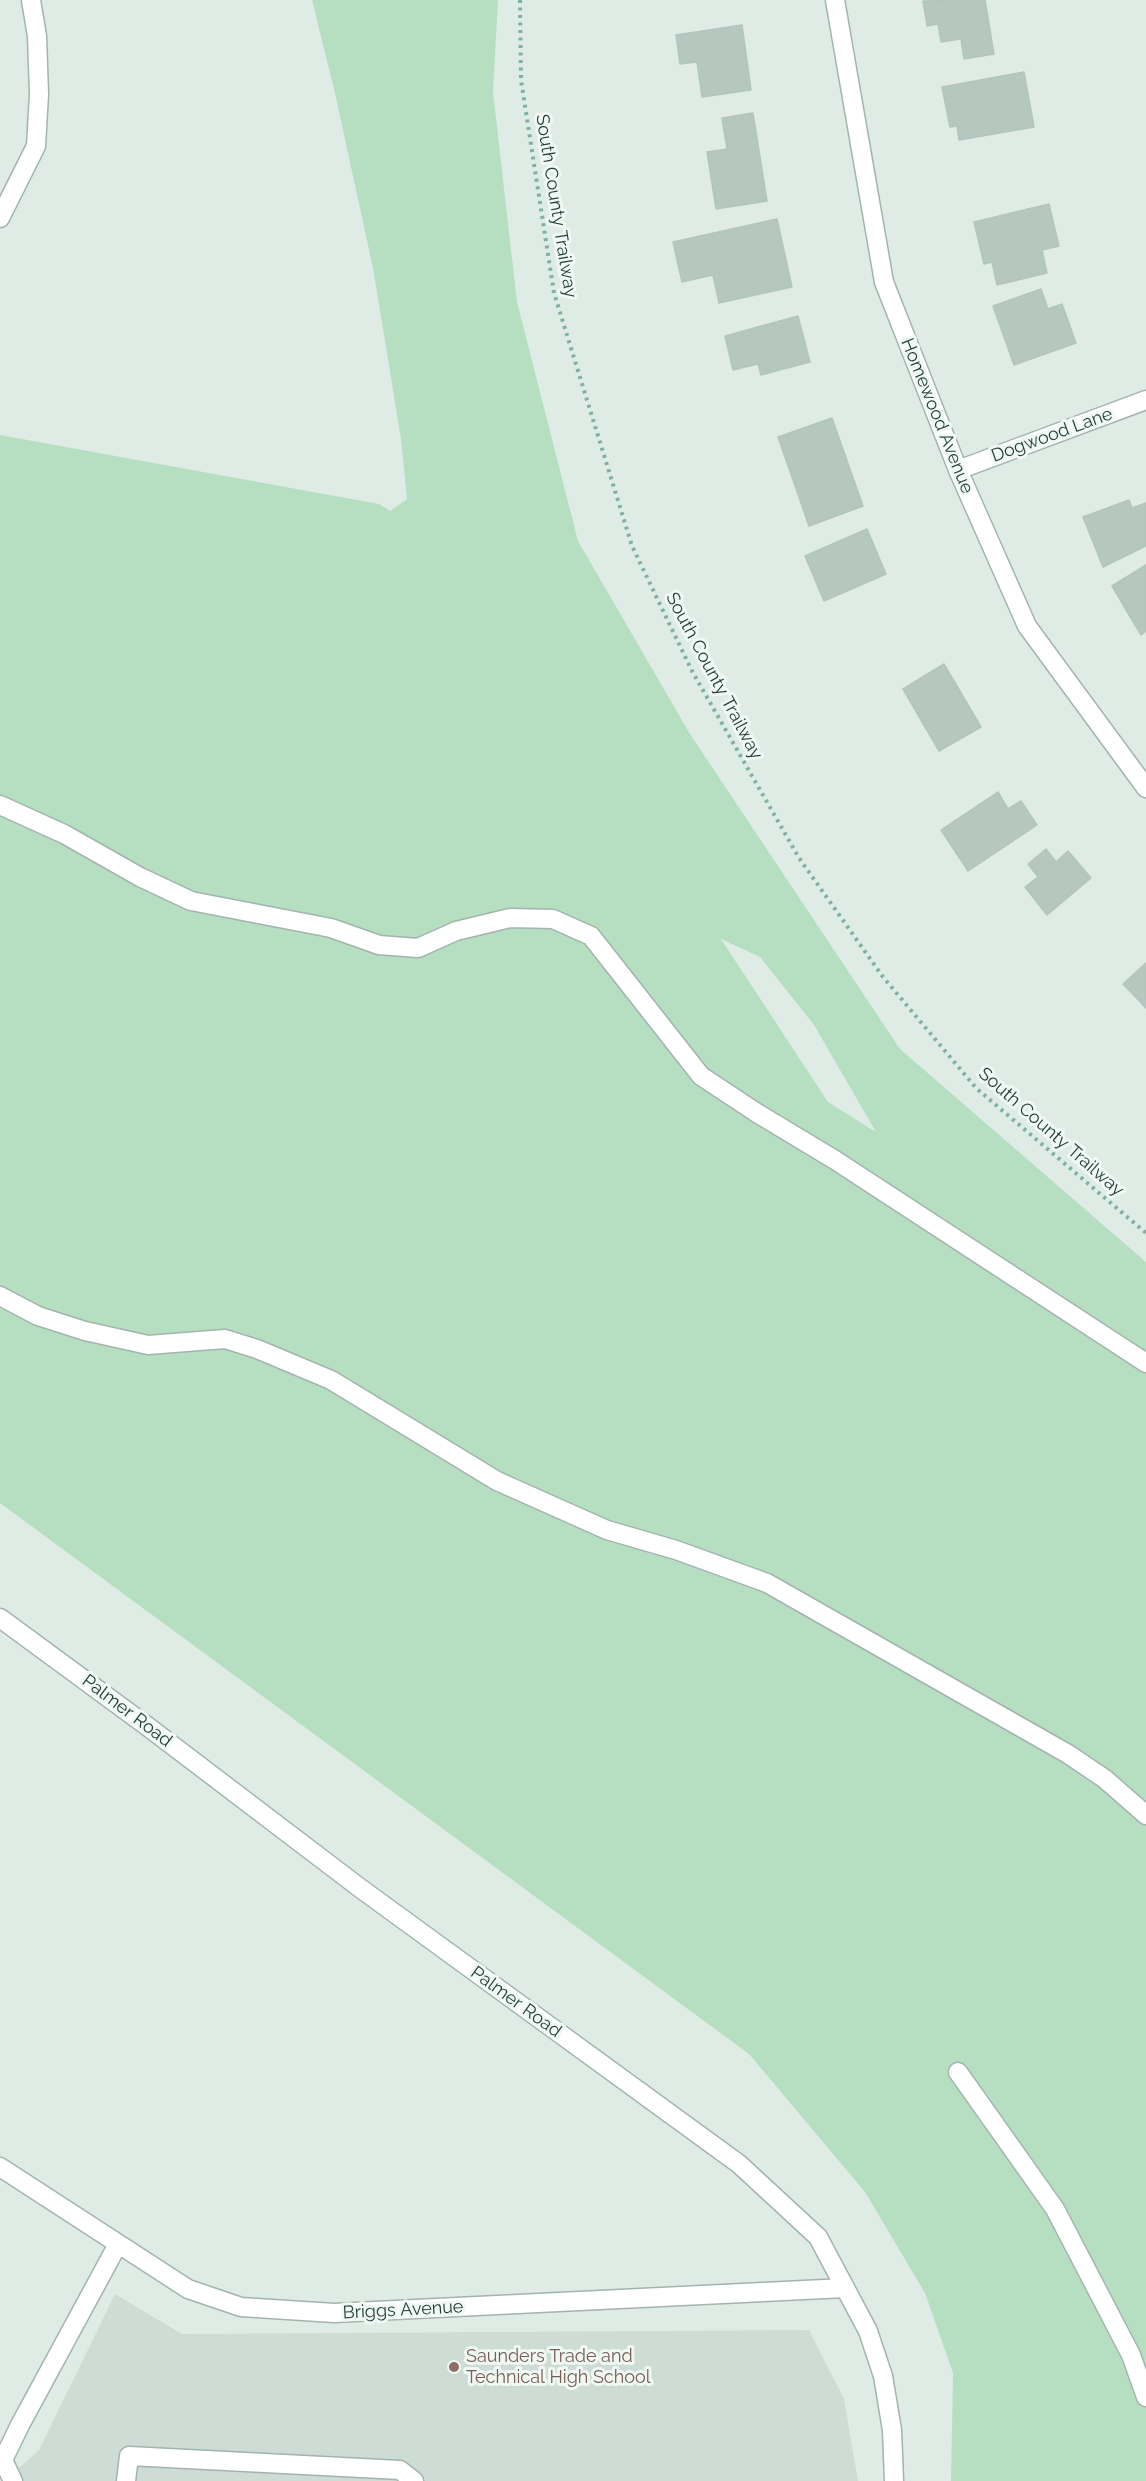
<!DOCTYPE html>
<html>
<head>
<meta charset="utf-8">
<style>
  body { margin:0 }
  canvas { display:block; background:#dfece6 }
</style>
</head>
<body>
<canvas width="1146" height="2481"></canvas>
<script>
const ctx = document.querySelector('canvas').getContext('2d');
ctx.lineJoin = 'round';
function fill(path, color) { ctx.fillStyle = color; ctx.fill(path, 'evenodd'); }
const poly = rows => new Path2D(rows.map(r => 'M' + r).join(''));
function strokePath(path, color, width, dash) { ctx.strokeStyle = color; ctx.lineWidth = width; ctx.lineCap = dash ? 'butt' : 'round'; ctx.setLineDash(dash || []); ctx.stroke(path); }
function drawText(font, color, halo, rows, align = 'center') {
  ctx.font = font + ' Raleway,sans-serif'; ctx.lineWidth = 6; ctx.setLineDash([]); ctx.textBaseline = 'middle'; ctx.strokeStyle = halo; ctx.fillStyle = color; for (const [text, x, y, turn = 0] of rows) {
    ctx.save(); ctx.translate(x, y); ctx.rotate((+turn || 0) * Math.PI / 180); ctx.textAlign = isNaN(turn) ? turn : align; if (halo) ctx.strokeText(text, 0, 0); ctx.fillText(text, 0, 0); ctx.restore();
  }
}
fill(poly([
  [115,2294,182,2334,809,2330,844,2399,858,2481,5,2481,39,2450]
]), '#cddcd5');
fill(poly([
  [312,0,498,0,493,92,517,302,578,541,690,734,900,1049,1146,1262,1146,2481,951,2481,953,2373,925,2293,865,2192,749,2054,0,1503,0,435,379,504,390,511,407,499,401,439,373,268,334,89],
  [721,939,760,957,814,1025,876,1132,828,1102]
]), '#b6dfc2');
const building = poly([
  [985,0,994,54,964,59,961,39,941,42,938,24,927,26,923,1,985,0],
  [742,25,751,90,702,97,697,62,680,64,676,35,742,25],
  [1024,72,1034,127,959,140,957,126,950,127,942,87,1024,72],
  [753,113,767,201,716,209,707,152,727,149,722,118,753,113],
  [1049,204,1059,246,1042,250,1047,273,997,285,992,262,984,264,974,222,1049,204],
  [777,219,792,287,719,303,713,275,682,282,673,242,777,219],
  [1041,289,1048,309,1062,304,1076,343,1014,365,993,306,1041,289],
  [798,316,810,362,761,375,758,364,733,370,725,336,798,316],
  [832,418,863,506,809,526,778,437,832,418],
  [1129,500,1132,508,1146,503,1146,546,1103,567,1083,517,1129,500],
  [867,529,886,574,824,601,805,556,867,529],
  [1146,565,1146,631,1141,635,1112,586,1146,565],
  [944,664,981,727,939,751,903,689,944,664],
  [998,792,1008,809,1021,801,1037,825,968,871,941,830,998,792],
  [1046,849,1056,862,1068,851,1091,878,1047,915,1025,887,1038,877,1028,864,1046,849],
  [1146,963,1146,1008,1123,984,1146,963]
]);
fill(building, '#b5c7bf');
strokePath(building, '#b1c6be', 1.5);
const service = poly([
  [0,805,64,834,140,877,191,901,331,928,379,945,418,948,456,931,510,918,553,919,591,936,701,1076,757,1113,835,1160,1146,1363],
  [0,1296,38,1316,85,1331,148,1345,225,1339,257,1349,331,1380,497,1481,607,1530,676,1550,767,1583,1068,1754,1105,1779,1146,1815],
  [958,2072,1055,2209,1131,2355,1146,2397],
  [13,2481,3,2460,20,2425,118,2244],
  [126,2481,129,2456,400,2470,414,2481]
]);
const minor = poly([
  [835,0,884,282,958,470,1027,626,1146,788],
  [958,470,1146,400],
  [0,2167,188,2289,241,2307,334,2313,845,2288]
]);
const tertiary = poly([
  [0,218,36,146,39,94,37,36,31,0],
  [0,1618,147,1726,360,1888,739,2164,818,2237,868,2331,883,2376,892,2430,894,2481]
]);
strokePath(service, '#a2b4ad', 21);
strokePath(minor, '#a2b4ad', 21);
strokePath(tertiary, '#a2b4ad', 21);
strokePath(poly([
  [520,0,521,80,554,293,632,546,692,671,799,858,883,977,976,1088,1146,1233]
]), '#7db2a2', 4, [3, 4.5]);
strokePath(service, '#fff', 18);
strokePath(minor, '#fff', 18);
strokePath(tertiary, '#fff', 18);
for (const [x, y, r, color] of [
  [454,2367,6,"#8d6e63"]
]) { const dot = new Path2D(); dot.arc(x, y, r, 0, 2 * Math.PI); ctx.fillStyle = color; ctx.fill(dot); strokePath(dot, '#f0f8f4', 2); }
drawText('18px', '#1f3d35', '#f0f8f4', [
  ["South County Trailway",556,206,81],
  ["Homewood Avenue",937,416,68],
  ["Dogwood Lane",1052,435,-20],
  ["South County Trailway",714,676,62],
  ["South County Trailway",1051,1132,41],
  ["Palmer Road",127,1711,37],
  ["Palmer Road",516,2002,36],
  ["Briggs Avenue",403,2310,-3]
]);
drawText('18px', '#785e54', '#f0f8f4', [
  ["Saunders Trade and",466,2357],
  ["Technical High School",466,2378]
], 'left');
</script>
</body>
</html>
